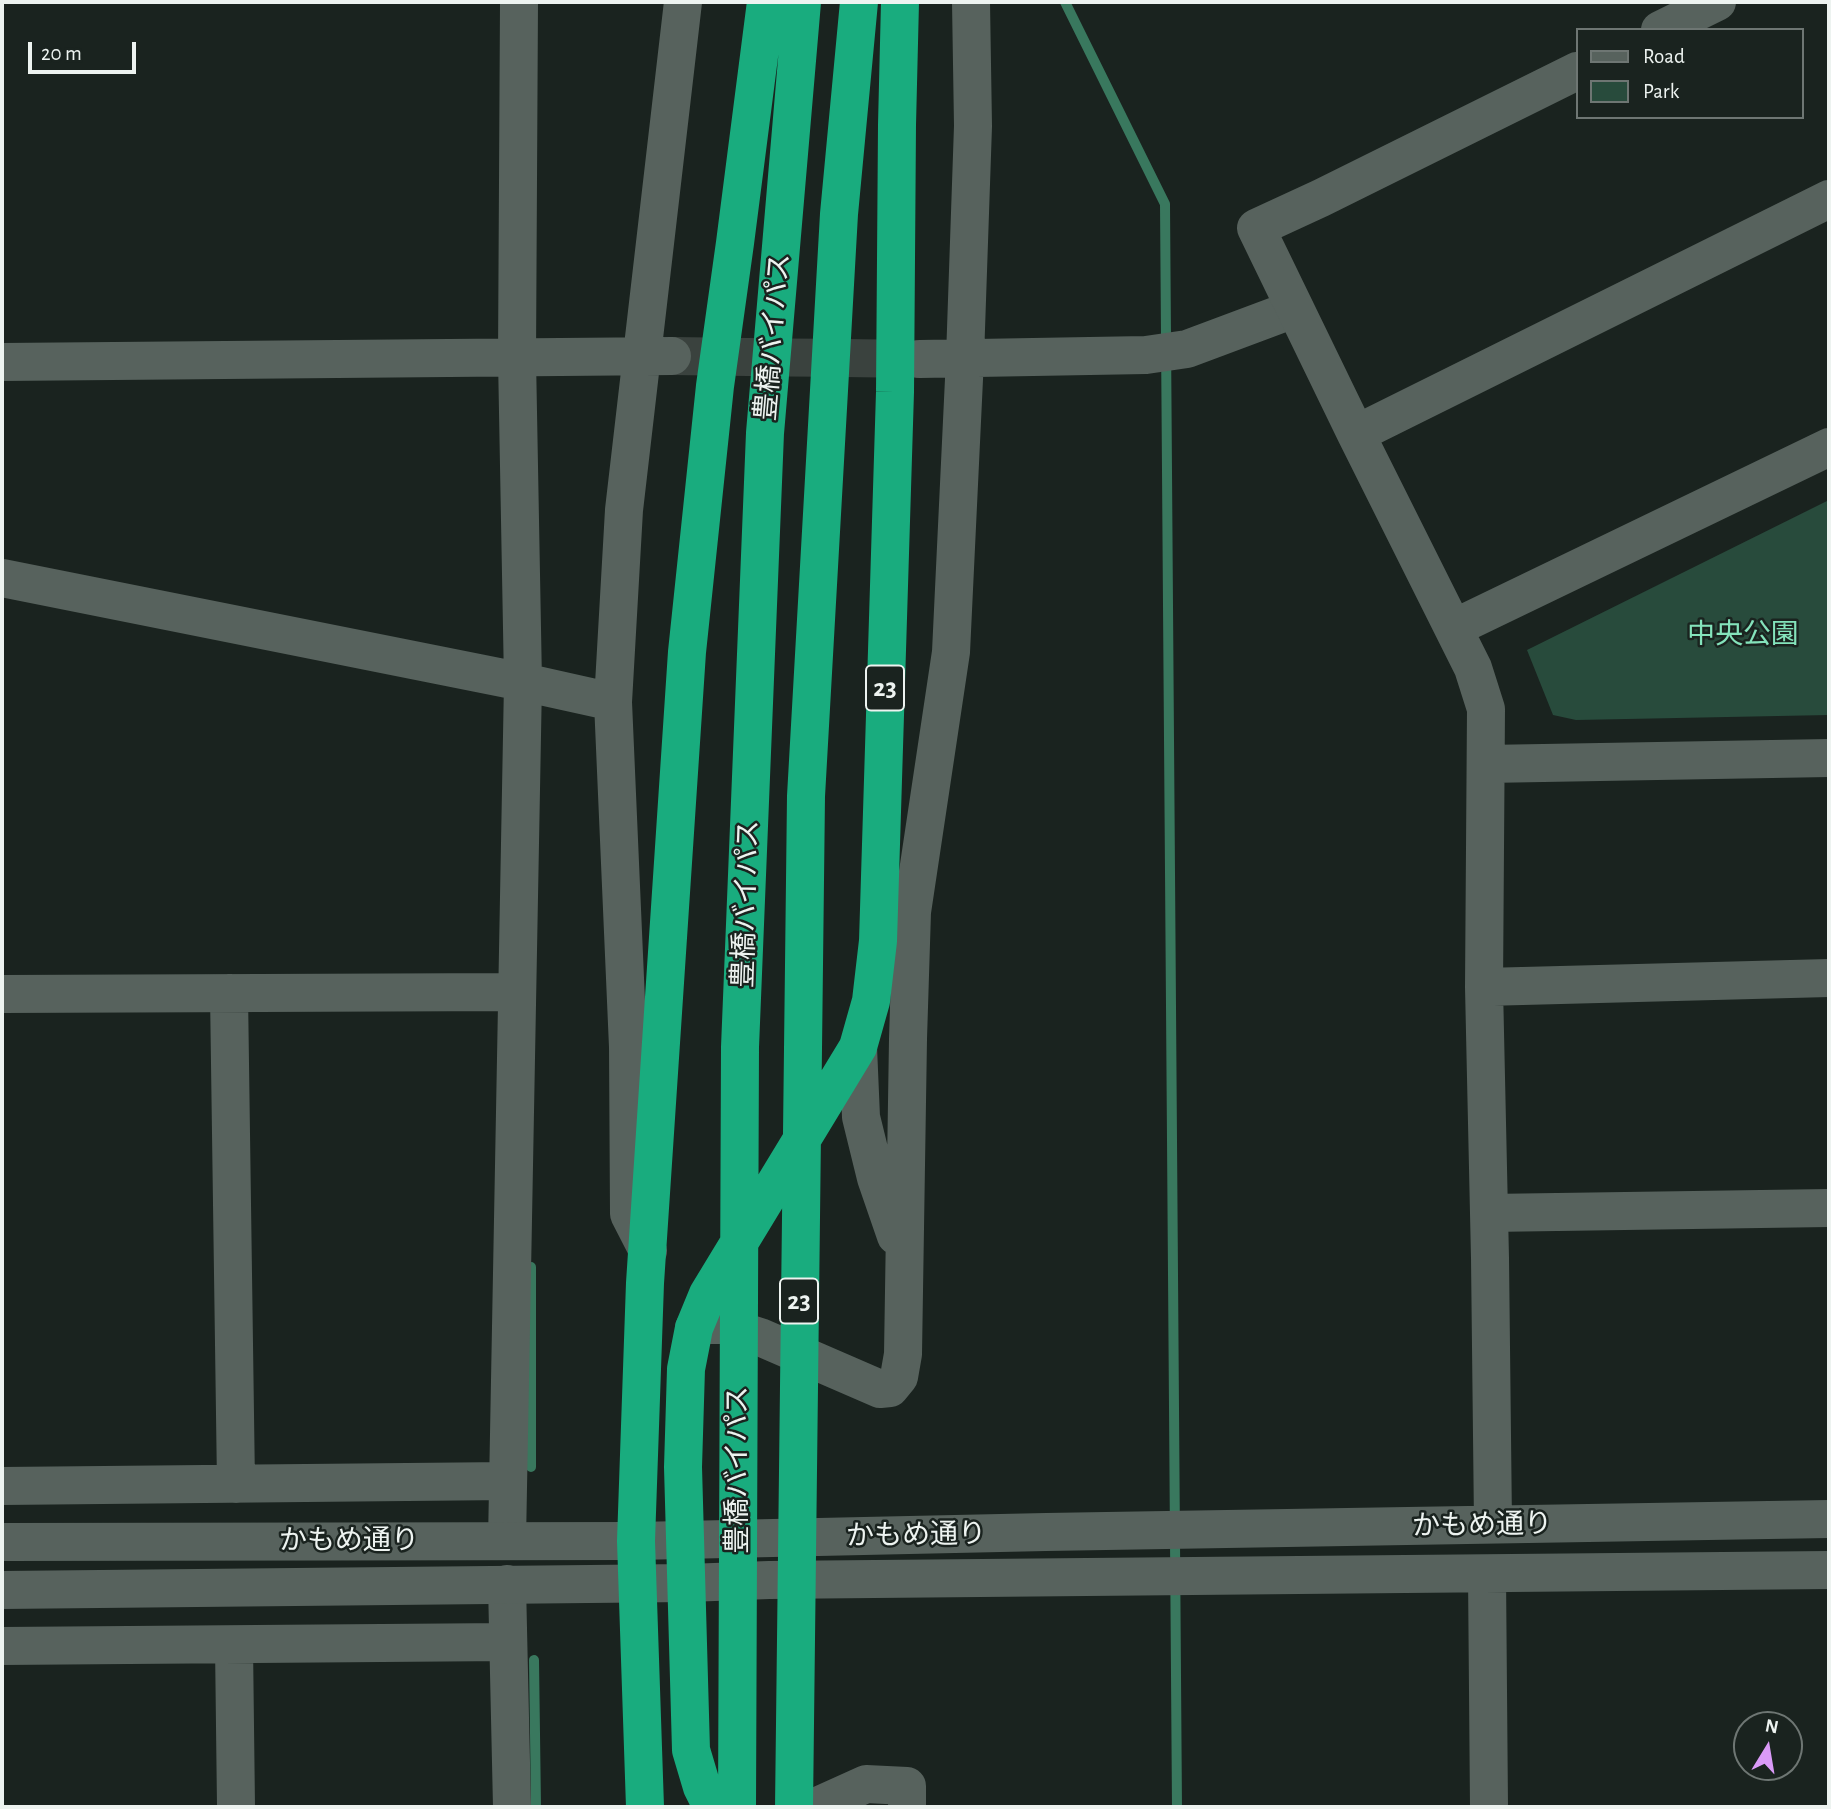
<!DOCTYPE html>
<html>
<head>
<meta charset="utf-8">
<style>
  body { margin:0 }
  #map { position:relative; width:1831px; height:1809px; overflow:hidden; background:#1a231f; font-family:"Alegreya Sans",sans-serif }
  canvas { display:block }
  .frame { position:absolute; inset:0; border:4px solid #edf3f0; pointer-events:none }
  .legend { position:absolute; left:1576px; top:28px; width:228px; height:91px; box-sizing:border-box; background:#1a231f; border:2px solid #6e7673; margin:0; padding:9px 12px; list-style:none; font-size:21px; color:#edf3f0 }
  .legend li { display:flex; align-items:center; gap:14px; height:35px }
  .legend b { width:35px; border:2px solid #6e7673 }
  .north { position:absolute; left:1733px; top:1711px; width:70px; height:70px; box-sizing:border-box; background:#1a231f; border:2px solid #6e7673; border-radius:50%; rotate:11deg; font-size:19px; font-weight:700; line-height:28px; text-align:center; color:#edf3f0 }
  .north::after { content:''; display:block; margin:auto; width:24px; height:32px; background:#da9af7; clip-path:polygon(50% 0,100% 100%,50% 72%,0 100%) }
  .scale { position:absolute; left:28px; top:42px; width:108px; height:32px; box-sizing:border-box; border:4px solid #edf3f0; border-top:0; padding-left:9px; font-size:21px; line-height:24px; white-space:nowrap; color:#edf3f0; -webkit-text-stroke:5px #1a231f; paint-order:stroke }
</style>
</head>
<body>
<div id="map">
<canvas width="1831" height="1809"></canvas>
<div class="frame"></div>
<ul class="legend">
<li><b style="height:9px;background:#57625d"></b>Road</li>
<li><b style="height:19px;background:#284b3c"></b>Park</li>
</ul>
<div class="north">N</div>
<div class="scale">20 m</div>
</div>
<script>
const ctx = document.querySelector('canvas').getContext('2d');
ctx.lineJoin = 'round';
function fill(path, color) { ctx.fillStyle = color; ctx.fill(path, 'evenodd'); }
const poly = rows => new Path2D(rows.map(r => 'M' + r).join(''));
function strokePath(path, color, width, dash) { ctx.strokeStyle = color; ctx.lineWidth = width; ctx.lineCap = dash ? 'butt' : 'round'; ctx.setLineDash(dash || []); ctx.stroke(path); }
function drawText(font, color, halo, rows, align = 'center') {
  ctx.font = font + ' "Alegreya Sans","Noto Sans JP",sans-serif'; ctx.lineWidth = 5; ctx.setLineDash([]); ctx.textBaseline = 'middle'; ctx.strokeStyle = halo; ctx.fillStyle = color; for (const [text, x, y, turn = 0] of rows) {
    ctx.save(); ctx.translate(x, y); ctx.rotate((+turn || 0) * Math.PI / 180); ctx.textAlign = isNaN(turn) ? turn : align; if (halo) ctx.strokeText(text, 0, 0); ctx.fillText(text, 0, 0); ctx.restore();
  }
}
fill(poly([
  [1829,500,1829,715,1576,720,1553,715,1527,650]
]), '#284b3c');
strokePath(poly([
  [1065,2,1165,204,1177,1807],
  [531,1467,531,1267],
  [534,1660,536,1807]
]), '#39785e', 10);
strokePath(poly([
  [672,356,920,359]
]), '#3a423e', 38, [38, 19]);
strokePath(poly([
  [920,359,1146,355,1187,349,1294,309],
  [2,362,672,356],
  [2,578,523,682,613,702],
  [229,993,236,1484],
  [2,994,516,992],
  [858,1047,861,1117,876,1178,896,1236],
  [648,1251,629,1214,628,1047,613,702,624,510,683,2],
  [694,1328,698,1325,723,1325,760,1337,880,1389,890,1388,899,1377,903,1354,908,1039,912,912,951,652,965,358,973,126,971,2],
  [2,1486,508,1481],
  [507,1541,523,682,517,358,519,2],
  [507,1584,512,1807],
  [234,1645,236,1807],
  [2,1646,508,1642],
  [815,1807,866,1784,907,1786,907,1807]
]), '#57625d', 38);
strokePath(poly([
  [1660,30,1717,2],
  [1356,434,1829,199],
  [1454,628,1829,447],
  [1486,764,1829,758],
  [1484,987,1829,978],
  [1489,1213,1829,1208],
  [1493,1524,1490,1258,1484,987,1486,709,1473,668,1356,434,1256,228,1321,198,1577,71],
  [2,1542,636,1541,1046,1532,1829,1519],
  [1487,1574,1489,1807],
  [2,1590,687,1583,769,1580,1829,1570]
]), '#57625d', 38);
strokePath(poly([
  [645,1807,636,1541,645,1283,687,652,715,386,735,243,766,2],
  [712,1807,702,1787,691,1750,683,1467,686,1369,694,1328,708,1294,858,1047,871,1001,878,941,895,392,897,125,900,2],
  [737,1807,740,1047,765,433,802,2],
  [794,1807,806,796,839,214,859,2]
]), '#19ac7e', 38);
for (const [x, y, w] of [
  [885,688,38],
  [799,1301,38]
]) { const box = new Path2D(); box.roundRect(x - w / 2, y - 22.5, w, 45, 5); ctx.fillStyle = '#1a231f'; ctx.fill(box); strokePath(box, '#edf3f0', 2); }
drawText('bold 26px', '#edf3f0', null, [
  ["23",885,688],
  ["23",799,1301]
]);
drawText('28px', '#edf3f0', '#1a231f', [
  ["豊橋バイパス",773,337,-85],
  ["豊橋バイパス",746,904,-88],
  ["豊橋バイパス",738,1470,-90],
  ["かもめ通り",1482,1525,-1],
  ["かもめ通り",916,1535,-1],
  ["かもめ通り",349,1541]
]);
drawText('28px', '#84e3bb', '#1a231f', [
  ["中央公園",1743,635]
]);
</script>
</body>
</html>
